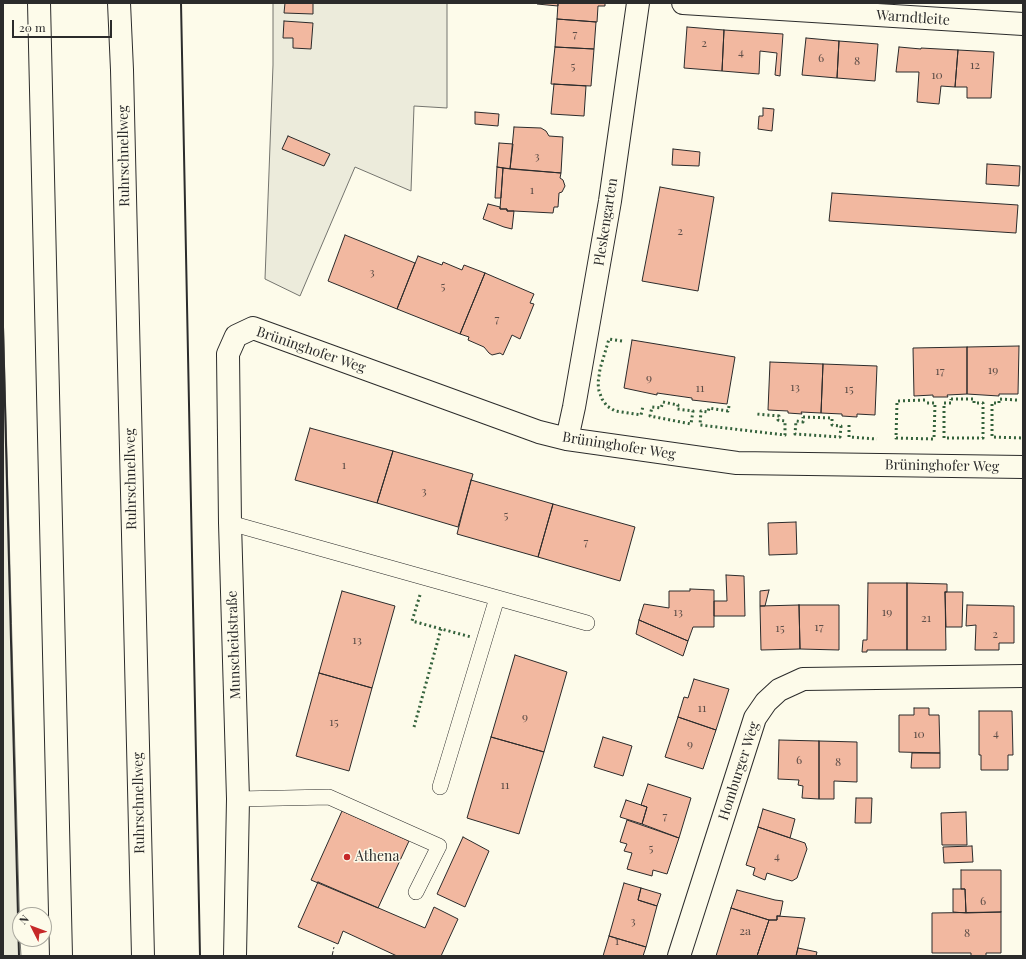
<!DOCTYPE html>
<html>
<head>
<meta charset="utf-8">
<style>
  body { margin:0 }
  #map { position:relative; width:1026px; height:959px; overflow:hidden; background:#fdfbea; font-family:"Playfair Display",serif }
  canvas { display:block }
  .frame { position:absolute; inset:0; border:4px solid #2b2b2b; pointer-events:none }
  .north { position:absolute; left:12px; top:907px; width:40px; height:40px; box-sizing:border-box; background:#fdfbea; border:1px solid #a9a89e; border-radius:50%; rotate:312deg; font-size:11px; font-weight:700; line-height:16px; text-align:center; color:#2b2b2b }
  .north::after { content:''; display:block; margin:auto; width:14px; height:18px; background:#c62828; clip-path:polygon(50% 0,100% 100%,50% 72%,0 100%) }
  .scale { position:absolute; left:12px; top:20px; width:100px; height:18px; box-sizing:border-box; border:2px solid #2b2b2b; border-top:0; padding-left:5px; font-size:12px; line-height:14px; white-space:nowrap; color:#2b2b2b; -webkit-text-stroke:3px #fdfbea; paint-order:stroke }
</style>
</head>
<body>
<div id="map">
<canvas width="1026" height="959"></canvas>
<div class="frame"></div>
<div class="north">N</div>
<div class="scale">20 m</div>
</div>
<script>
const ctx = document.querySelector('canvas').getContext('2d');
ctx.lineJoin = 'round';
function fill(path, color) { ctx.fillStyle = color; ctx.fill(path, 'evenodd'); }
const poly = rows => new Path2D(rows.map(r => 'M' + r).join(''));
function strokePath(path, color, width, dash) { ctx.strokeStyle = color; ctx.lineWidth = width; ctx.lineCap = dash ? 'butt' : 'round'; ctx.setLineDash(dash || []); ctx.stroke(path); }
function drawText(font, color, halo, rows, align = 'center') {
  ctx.font = font + ' "Playfair Display",serif'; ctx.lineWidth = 3; ctx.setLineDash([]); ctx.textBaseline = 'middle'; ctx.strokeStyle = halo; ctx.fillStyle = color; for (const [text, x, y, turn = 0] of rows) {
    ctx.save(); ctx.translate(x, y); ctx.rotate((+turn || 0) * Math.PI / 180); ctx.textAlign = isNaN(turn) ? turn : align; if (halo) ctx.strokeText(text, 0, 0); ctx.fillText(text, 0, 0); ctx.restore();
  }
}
const green = poly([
  [273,3,447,3,447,108,414,106,411,191,355,167,300,296,265,279,273,65,273,3],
  [3,308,20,939,21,956,3,956,3,308]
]);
fill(green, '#ecebdb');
strokePath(green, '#74746e', 1);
const building = poly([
  [285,3,313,3,313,14,284,13,285,3],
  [537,3,558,3,558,6,537,4,537,3],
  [558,3,605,3,605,6,598,6,597,22,557,19,558,3],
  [557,19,596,22,594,49,555,47,557,19],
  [284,21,313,23,311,49,293,48,293,38,283,38,284,21],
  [687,27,724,30,722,71,684,68,687,27],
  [724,30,783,34,780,76,775,75,777,53,760,51,759,74,722,71,724,30],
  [806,38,839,41,837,78,802,75,806,38],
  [839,41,878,44,875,81,837,78,839,41],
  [555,47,594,49,591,86,551,84,555,47],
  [899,47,921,49,921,48,958,50,955,87,941,86,939,104,917,102,919,72,896,72,899,47],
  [958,50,994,52,991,98,967,98,967,87,955,87,958,50],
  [554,84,586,86,584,116,551,114,554,84],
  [763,108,774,109,772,131,758,129,759,116,763,116,763,108],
  [475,112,499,114,498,126,475,124,475,112],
  [514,127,541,128,546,131,549,136,563,137,561,173,510,169,514,127],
  [288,136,330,154,324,166,282,149,288,136],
  [499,143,513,144,510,169,497,167,499,143],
  [673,149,700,152,699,166,672,165,673,149],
  [987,164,1020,166,1019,186,986,184,987,164],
  [497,167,503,168,501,198,495,198,497,167],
  [503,168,561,173,560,178,563,180,565,186,562,192,559,193,558,207,554,207,553,213,514,211,507,211,507,209,500,209,503,168],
  [660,187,714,197,698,291,642,281,660,187],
  [832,193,1018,205,1016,233,829,221,832,193],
  [488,204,500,207,500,209,507,209,507,211,514,211,512,229,504,227,483,219,488,204],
  [345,235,415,263,397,309,328,281,345,235],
  [418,256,442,265,443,262,462,270,464,265,485,273,460,334,397,309,418,256],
  [485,273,534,294,530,303,534,304,520,339,512,335,503,355,500,353,492,355,489,353,484,347,468,340,469,337,460,334,485,273],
  [632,340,735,357,727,404,692,400,692,398,657,393,657,395,624,388,632,340],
  [1019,346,1018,394,999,394,999,396,967,394,967,347,1019,346],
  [967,347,967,394,947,395,948,397,933,397,933,395,914,396,913,348,967,347],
  [770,362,823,364,821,413,801,412,802,414,788,413,788,411,768,410,770,362],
  [823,364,877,366,875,415,857,414,857,417,842,416,842,414,821,413,823,364],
  [310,428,393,451,377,503,295,480,310,428],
  [393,451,473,474,458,527,377,503,393,451],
  [471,480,553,504,538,557,457,534,471,480],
  [553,504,635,527,620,581,538,557,553,504],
  [796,522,797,554,769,555,768,523,796,522],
  [726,575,744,576,745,616,714,616,714,601,727,601,726,575],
  [868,583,907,583,907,650,867,650,867,652,862,652,863,640,867,640,868,583],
  [907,583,947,584,947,592,945,592,946,650,907,650,907,583],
  [690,589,714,590,714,627,693,627,688,641,639,620,644,604,669,608,669,591,690,591,690,589],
  [769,590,765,606,760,606,760,591,769,590],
  [342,591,395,606,372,688,319,673,342,591],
  [945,592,963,592,962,627,946,627,945,592],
  [799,605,839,605,839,650,800,649,799,605],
  [799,605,800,649,761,650,760,606,799,605],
  [967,605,1014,606,1014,643,999,643,999,650,975,650,976,625,966,626,967,605],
  [639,620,688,641,683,656,636,634,639,620],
  [515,655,567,672,544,752,491,737,515,655],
  [319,673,372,688,349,771,296,756,319,673],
  [694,679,729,689,716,730,678,717,684,697,688,698,694,679],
  [914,708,929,708,929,715,939,715,940,753,899,752,899,715,914,715,914,708],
  [979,711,1012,711,1013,755,1008,755,1008,770,981,770,981,755,979,755,979,711],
  [678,717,716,730,703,769,665,757,678,717],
  [491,737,544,752,519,834,467,818,491,737],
  [603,737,632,746,623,776,594,767,603,737],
  [779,740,819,741,819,799,802,798,803,786,798,785,799,780,778,779,779,740],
  [819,741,857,742,857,782,834,781,834,799,819,799,819,741],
  [912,753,940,753,940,768,911,768,912,753],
  [648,784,691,798,679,838,642,824,647,807,641,805,648,784],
  [856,798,872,798,871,823,855,823,856,798],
  [626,800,647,807,642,824,620,817,626,800],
  [763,809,795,819,790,838,758,827,763,809],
  [342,811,409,841,378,908,311,880,342,811],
  [966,812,967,845,942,845,941,813,966,812],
  [627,820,679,838,667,874,653,870,652,876,627,869,632,853,624,851,627,844,620,842,627,820],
  [758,827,805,843,807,849,797,878,792,881,767,873,765,880,753,875,755,868,746,865,758,827],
  [463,837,489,851,465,907,437,894,463,837],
  [972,846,973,862,944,863,943,847,972,846],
  [961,870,1001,870,1001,912,966,913,965,889,961,889,961,870],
  [318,882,425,928,434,907,458,919,441,956,397,956,343,931,338,944,298,927,318,882],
  [624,883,641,888,638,900,657,906,646,947,609,936,624,883],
  [641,888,661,894,657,906,638,900,641,888],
  [953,889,965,889,966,913,953,912,953,889],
  [737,890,775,900,783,901,780,916,777,916,777,920,769,920,731,908,737,890],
  [731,908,769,920,757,956,716,956,731,908],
  [1001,912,1001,953,986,953,986,956,971,956,971,953,932,953,932,913,1001,912],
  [777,916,805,918,796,956,757,956,769,920,777,920,777,916],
  [609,936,646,947,643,956,603,956,609,936],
  [798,948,817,952,816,956,796,956,798,948]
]);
fill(building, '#f2b8a0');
strokePath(building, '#2b2b2b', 1);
const lane = poly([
  [230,523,587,623],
  [440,787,497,598],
  [238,799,329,797,439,846,416,892]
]);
const street = poly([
  [683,3,1023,24],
  [567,439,574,407,610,201,638,3],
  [235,956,238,799,230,523,228,354,236,336,253,328,539,432,567,439,737,463,1023,467],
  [679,956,755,718,766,702,779,690,803,679,1023,676]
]);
const highway = poly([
  [39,3,61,956],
  [119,3,122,70,143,956]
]);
strokePath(lane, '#2b2b2b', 16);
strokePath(street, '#2b2b2b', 24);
strokePath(highway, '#2b2b2b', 24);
strokePath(lane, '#fdfbea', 15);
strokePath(street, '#fdfbea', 22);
strokePath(highway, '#fdfbea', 22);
strokePath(poly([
  [622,341,609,339,600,369,598,383,599,391,602,399,607,406,615,411,641,415,643,406],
  [951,399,974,399,974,403,983,403,983,438,944,438,944,403,951,403,951,399],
  [925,400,897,401,896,438,934,439,935,403,927,403],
  [1017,400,999,399,999,403,992,403,992,437,1023,438],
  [663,402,678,405,677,409,693,411,691,424,650,416,652,407,661,408,663,402],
  [729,406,728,411,709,408,708,412,701,411,700,425,785,435,785,421,778,420,779,416,756,414],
  [803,417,832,418,832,425,841,426,840,437,795,434,796,421,803,422,803,417],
  [849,425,849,437,877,439],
  [420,595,412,621,471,637],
  [414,727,441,629]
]), '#34623c', 3, [2, 3]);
strokePath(poly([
  [332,956,334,947]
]), '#2b2b2b', 1, [5, 2]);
strokePath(poly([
  [181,3,200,956],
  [3,327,19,956]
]), '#2b2b2b', 2);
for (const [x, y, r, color] of [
  [347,857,4,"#c62828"]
]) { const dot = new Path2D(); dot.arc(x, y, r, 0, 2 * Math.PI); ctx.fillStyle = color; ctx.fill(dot); strokePath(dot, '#fdfbea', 1.5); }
drawText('12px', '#5d4e48', null, [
  ["7",575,34],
  ["2",704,43],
  ["4",741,52],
  ["6",821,58],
  ["8",857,61],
  ["12",975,65],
  ["5",573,66],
  ["10",937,75],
  ["3",537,156],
  ["1",532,190],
  ["2",680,231],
  ["3",372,272],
  ["5",443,286],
  ["7",497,319],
  ["19",993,370],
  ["17",940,371],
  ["9",649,378],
  ["13",795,387],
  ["11",700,388],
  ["15",849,389],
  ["1",344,465],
  ["3",424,491],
  ["5",506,515],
  ["7",586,542],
  ["13",678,612],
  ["19",887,612],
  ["21",926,618],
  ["17",819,627],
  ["15",780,628],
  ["2",995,634],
  ["13",357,640],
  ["11",702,708],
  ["9",525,717],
  ["15",334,722],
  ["4",996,733],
  ["10",919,734],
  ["9",690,744],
  ["6",799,760],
  ["8",838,762],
  ["11",505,785],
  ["7",665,816],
  ["5",651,848],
  ["4",777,856],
  ["6",983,901],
  ["3",633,921],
  ["2a",745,931],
  ["8",967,933],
  ["1",617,941]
]);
drawText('14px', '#2b2b2b', '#fdfbea', [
  ["Warndtleite",913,18,4],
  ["Ruhrschnellweg",124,156,-91],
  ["Pleskengarten",606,222,-81],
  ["Brüninghofer Weg",311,350,19],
  ["Brüninghofer Weg",619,446,9],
  ["Brüninghofer Weg",942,466,1],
  ["Ruhrschnellweg",131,479,-91],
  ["Munscheidstraße",234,645,-92],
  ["Homburger Weg",739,771,-72],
  ["Ruhrschnellweg",139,803,-91]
]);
drawText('14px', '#2b2b2b', '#fdfbea', [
  ["Athena",355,857]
], 'left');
</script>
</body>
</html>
